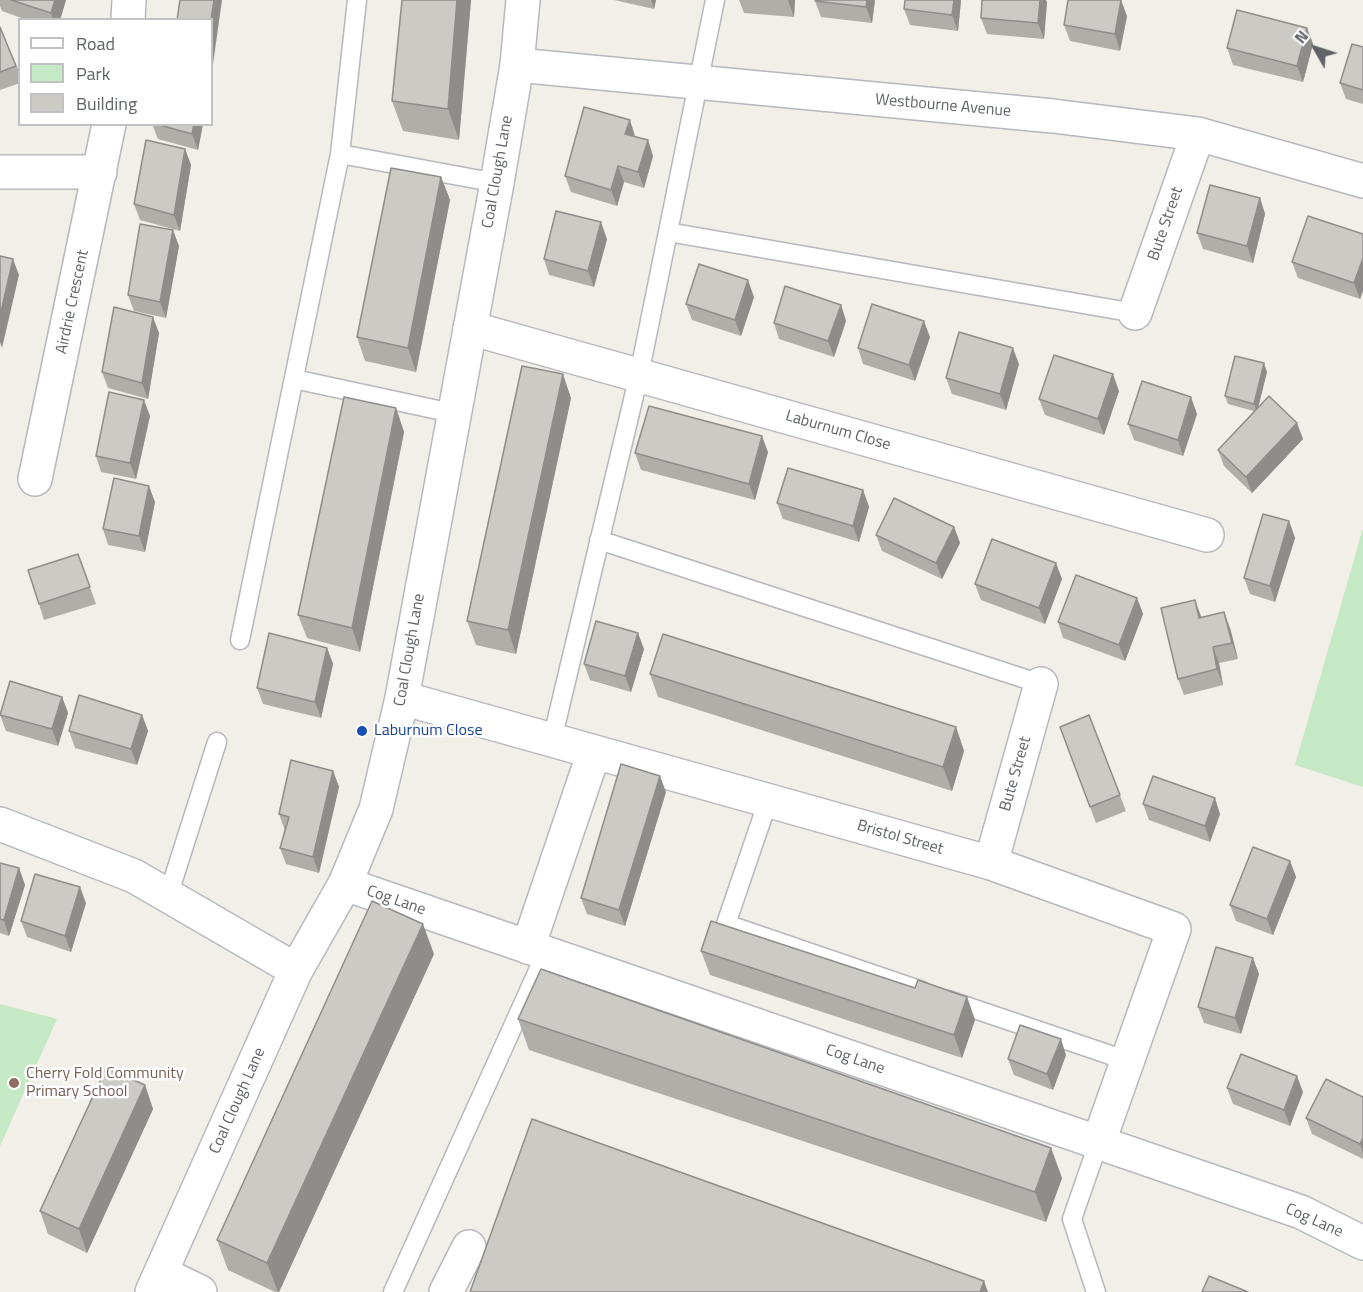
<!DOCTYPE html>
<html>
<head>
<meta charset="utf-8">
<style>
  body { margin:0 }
  #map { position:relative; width:1363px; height:1292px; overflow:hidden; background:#f1efe8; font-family:"Titillium Web",sans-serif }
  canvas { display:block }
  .legend { position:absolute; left:18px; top:18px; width:195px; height:108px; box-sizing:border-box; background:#fff; border:2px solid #bfc1c3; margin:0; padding:8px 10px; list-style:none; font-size:18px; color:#5f6368 }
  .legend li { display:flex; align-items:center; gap:12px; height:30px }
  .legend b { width:30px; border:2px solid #bfc1c3 }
  .north { position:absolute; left:1285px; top:18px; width:60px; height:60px; -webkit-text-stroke:4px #fff; paint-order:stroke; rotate:309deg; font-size:16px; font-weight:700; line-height:24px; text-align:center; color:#5f6368 }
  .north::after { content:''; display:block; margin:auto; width:21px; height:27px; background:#5f6368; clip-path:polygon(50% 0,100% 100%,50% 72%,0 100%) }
</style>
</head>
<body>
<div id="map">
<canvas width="1363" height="1292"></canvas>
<ul class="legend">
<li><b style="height:8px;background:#fff"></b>Road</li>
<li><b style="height:16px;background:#c5e8c5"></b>Park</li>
<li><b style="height:16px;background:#cccac5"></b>Building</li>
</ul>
<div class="north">N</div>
</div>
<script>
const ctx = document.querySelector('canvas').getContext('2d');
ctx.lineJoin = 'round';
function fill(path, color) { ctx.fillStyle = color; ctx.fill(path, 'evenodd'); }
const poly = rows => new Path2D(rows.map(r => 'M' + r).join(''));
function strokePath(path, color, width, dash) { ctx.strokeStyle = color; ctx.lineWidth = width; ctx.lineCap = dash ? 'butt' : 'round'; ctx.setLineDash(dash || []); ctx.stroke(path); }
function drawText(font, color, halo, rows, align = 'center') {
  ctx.font = font + ' "Titillium Web",sans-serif'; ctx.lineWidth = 5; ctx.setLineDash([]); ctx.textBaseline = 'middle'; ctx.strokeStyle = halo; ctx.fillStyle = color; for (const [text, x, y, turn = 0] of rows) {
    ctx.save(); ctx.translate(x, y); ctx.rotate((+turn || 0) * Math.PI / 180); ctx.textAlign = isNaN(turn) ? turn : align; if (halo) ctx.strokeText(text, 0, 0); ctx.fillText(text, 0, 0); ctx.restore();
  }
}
fill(poly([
  [1363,528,1363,787,1295,765],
  [0,1004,57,1019,0,1146]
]), '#c5e8c5');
const lane = poly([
  [340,154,497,183],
  [668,232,1135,313],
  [294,379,452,413],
  [599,540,1041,684],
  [240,640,340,154,357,0],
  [552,740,639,375,715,0],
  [768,801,726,924,922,991],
  [168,896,217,742],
  [948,1000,1128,1061],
  [393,1292,546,953],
  [1096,1292,1072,1219,1098,1144]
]);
const street = poly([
  [128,20,129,0],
  [517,65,1053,116,1198,134,1363,181],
  [0,172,100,172],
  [1135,313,1198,134],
  [470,328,1207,535],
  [35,479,109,124],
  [402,698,991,863,1174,929,1098,1144],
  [991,863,1041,684],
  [528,947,594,752],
  [161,1273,200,1292],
  [446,1292,469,1247]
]);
const secondary = poly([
  [0,824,134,876,296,970],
  [345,884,1301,1212,1363,1243],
  [152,1292,296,970,345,884,376,809,402,698,497,183,517,65,523,0]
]);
strokePath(lane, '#b5b8bc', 21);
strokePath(street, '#b5b8bc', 36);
strokePath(secondary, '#b6babf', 36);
strokePath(lane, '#fff', 18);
strokePath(street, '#fff', 33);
strokePath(secondary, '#fff', 33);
fill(poly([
  [0,0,66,0,60,20,27,20,2,11,0,6],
  [402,0,471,0,459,140,403,131,392,101],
  [614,0,656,0,654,9],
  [739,0,795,0,794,17,744,13],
  [875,0,872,23,821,17,815,1],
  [961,0,958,31,910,25,904,9],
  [1047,2,1044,39,987,34,981,18],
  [1127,16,1120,51,1070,41,1064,25],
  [0,27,20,74,20,83,0,90],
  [1307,28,1313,44,1303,82,1233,65,1227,48],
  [1363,47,1363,104,1346,99,1340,83],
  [152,124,203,124,198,150,158,139],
  [635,137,648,140,653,156,644,188,624,182,617,206,571,192,565,176],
  [185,149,191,165,180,231,140,220,134,204],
  [441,177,450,200,416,372,365,361,357,337],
  [1260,198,1265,214,1253,263,1203,249,1197,233],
  [1363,234,1363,291,1360,299,1298,278,1292,262],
  [607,239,594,287,549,275,544,259],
  [179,246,166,318,134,311,128,295],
  [754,297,741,336,692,320,686,304],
  [841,305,846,321,834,357,779,339,774,323],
  [159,333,148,399,108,388,102,372],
  [930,337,915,381,863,364,858,348],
  [1019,364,1006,410,952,394,946,378],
  [1267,372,1258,407,1303,439,1252,493,1224,466,1218,450,1254,411,1228,404,1225,396],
  [1119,391,1104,435,1045,415,1039,399],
  [571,398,516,654,476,645,467,621],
  [396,408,404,432,360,652,307,638,298,615],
  [1197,414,1183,456,1134,440,1128,424],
  [150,416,136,479,101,472,96,456],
  [768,452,755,500,641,470,635,453],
  [863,490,869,507,859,542,783,519,777,503],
  [155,502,145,552,108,545,103,529],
  [1289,521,1295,538,1275,602,1250,594,1244,578],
  [954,527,960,543,942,579,882,551,876,535],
  [78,554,96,604,44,620,39,604],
  [1062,579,1045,624,981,600,975,584],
  [1137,598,1143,614,1125,661,1063,638,1058,622],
  [1201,617,1230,628,1238,659,1219,663,1223,685,1184,695,1178,679],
  [327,648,333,664,321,718,263,704,257,688],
  [644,649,631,692,590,680,584,664],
  [650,674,956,727,964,751,952,791,658,697],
  [62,697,68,713,58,746,6,731,0,715],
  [142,715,148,731,137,765,75,748,69,731],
  [1089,715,1126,811,1096,823,1060,727],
  [333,771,339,787,319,873,286,864,280,848,285,831,279,814],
  [666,792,625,926,587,914,581,898],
  [1143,804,1220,814,1210,842,1149,820],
  [1290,861,1296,877,1273,935,1236,921,1230,905],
  [0,863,19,868,25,885,9,936,0,933],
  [86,903,71,952,27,937,21,921],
  [701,951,967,997,975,1020,962,1058,710,975],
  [434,954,279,1292,275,1292,228,1270,217,1240],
  [1259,974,1241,1034,1204,1023,1198,1007],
  [518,1019,1051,1148,1062,1178,1046,1222,529,1050],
  [1066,1055,1053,1090,1014,1075,1008,1059],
  [145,1085,153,1109,87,1253,48,1234,40,1211],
  [1227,1088,1303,1092,1290,1126,1233,1104],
  [1363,1097,1363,1159,1312,1134,1306,1118]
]), '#afaea9');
fill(poly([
  [55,0,66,0,60,20,53,20,51,13],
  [214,0,222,0,212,71,211,20],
  [457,0,471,0,459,140,448,109],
  [651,0,656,0,654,9],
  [788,0,795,0,794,17],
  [867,0,875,0,872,23,866,7],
  [954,0,961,0,958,31,952,15],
  [1040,0,1046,0,1047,2,1044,39,1038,23],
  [1121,0,1127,16,1120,51,1115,34],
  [1307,28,1313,44,1303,82,1297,66],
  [630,120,635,136,625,134],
  [194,124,203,124,198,150,192,134],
  [648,140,653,156,644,188,638,172],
  [185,149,191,165,180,231,174,215],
  [618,166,624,182,617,206,611,190],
  [441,177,450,200,416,372,408,348],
  [1260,198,1265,214,1253,263,1247,246],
  [601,222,607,239,594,287,588,271],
  [173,230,179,246,166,318,160,302],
  [1363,258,1363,291,1360,299,1354,283],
  [13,259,19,275,2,348,0,342,0,316],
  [748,280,754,297,741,336,735,320],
  [841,305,846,321,834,357,828,341],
  [153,317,159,333,148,399,142,383],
  [924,321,930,337,915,381,909,365],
  [1013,348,1019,364,1006,410,1000,394],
  [1264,363,1267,372,1257,412,1254,404],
  [563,374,571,398,516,654,508,630],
  [1113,374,1119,391,1104,435,1098,419],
  [1191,397,1197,414,1183,456,1178,440],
  [144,400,150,416,136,479,130,463],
  [396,408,404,432,360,652,352,628],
  [1297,423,1303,439,1252,493,1246,477],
  [762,436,768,452,755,500,749,484],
  [149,486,155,502,145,552,139,536],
  [863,490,869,507,859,542,853,526],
  [1289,521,1295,538,1275,602,1270,586],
  [954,527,960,543,942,579,936,563],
  [1056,563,1062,579,1045,624,1039,608],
  [1137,598,1143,614,1125,661,1119,645],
  [1195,600,1201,616,1205,634,1199,618],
  [1224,612,1230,628,1238,659,1232,643],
  [638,633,644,649,631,692,625,676],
  [1213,647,1219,663,1223,685,1217,669],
  [327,648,333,664,321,718,315,702],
  [62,697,68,713,58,746,52,729],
  [142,715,148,731,137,765,131,749],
  [956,727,964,751,952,791,943,767],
  [333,771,339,787,319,873,313,857],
  [660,776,666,792,625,926,619,910],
  [1215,798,1220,814,1210,842,1205,826],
  [1290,861,1296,877,1273,935,1267,919],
  [19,868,25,885,9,936,4,920],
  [80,887,86,903,71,952,65,936],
  [423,924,434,954,279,1292,278,1292,267,1263],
  [1253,958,1259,974,1241,1034,1235,1018],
  [967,997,975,1020,962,1058,954,1035],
  [1061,1039,1066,1055,1053,1090,1047,1074],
  [1297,1076,1303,1092,1290,1126,1284,1110],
  [145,1085,153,1109,87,1253,79,1229],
  [1363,1138,1363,1153,1360,1144],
  [1051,1148,1062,1178,1046,1222,1035,1192],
  [984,1281,988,1292,980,1292]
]), '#8f8d8a');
const building = poly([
  [11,0,55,0,51,13,11,0],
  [180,0,214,0,211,20,177,20,180,0],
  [402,0,457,0,448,109,392,101,402,0],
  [816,0,867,0,866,7,815,1,816,0],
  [905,0,954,0,952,15,904,9,905,0],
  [982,0,1040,0,1038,23,981,18,982,0],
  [1068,0,1121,0,1115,34,1064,25,1068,0],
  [1237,10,1307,28,1297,66,1227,48,1237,10],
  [0,27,16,66,0,72,0,27],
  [1352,44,1363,47,1363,90,1340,83,1352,44],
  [584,107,630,120,625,134,648,140,638,172,618,166,611,190,565,176,584,107],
  [156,124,194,124,192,134,156,124],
  [146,140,185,149,174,215,134,204,146,140],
  [391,168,441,177,408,348,357,337,391,168],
  [1210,185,1260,198,1247,246,1197,233,1210,185],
  [556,211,601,222,588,271,544,259,556,211],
  [1308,216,1363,234,1363,258,1354,283,1292,262,1308,216],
  [140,224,173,230,160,302,128,295,140,224],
  [0,256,13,259,0,316,0,256],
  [699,264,748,280,735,320,686,304,699,264],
  [785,286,841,305,828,341,774,323,785,286],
  [872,304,924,321,909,365,858,348,872,304],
  [114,307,153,317,142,383,102,372,114,307],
  [959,332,1013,348,1000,394,946,378,959,332],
  [1054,355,1113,374,1098,419,1039,399,1054,355],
  [1235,356,1264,363,1254,404,1225,396,1235,356],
  [522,366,563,374,508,630,467,621,522,366],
  [1142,381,1191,397,1178,440,1128,424,1142,381],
  [109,392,144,400,130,463,96,456,109,392],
  [1269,396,1297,423,1246,477,1218,450,1269,396],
  [344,397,396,408,352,628,298,615,344,397],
  [649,406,762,436,749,484,635,453,649,406],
  [788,468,863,490,853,526,777,503,788,468],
  [114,478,149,486,139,536,103,529,114,478],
  [894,498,954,527,936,563,876,535,894,498],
  [1263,514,1289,521,1270,586,1244,578,1263,514],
  [992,539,1056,563,1039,608,975,584,992,539],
  [78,554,90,587,39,604,28,570,78,554],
  [1076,575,1137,598,1119,645,1058,622,1076,575],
  [1195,600,1199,618,1224,612,1232,643,1213,647,1217,669,1178,679,1161,608,1195,600],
  [596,621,638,633,625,676,584,664,596,621],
  [269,633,327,648,315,702,257,688,269,633],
  [663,634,956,727,943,767,650,674,663,634],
  [10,681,62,697,52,729,0,715,10,681],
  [79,695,142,715,131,749,69,731,79,695],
  [1089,715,1120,795,1090,807,1060,727,1089,715],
  [291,760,333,771,313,857,280,848,289,817,279,814,291,760],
  [621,764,660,776,619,910,581,898,621,764],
  [1153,776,1215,798,1205,826,1143,804,1153,776],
  [1253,847,1290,861,1267,919,1230,905,1253,847],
  [0,863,19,868,4,920,0,919,0,863],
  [35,874,80,887,65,936,21,921,35,874],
  [372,901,423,924,267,1263,217,1240,372,901],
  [711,921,915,988,918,980,967,997,954,1035,701,951,711,921],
  [1216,947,1253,958,1235,1018,1198,1007,1216,947],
  [541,969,1051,1148,1035,1192,518,1019,541,969],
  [1020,1025,1061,1039,1047,1074,1008,1059,1020,1025],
  [1241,1054,1297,1076,1284,1110,1227,1088,1241,1054],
  [106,1068,145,1085,79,1229,40,1211,106,1068],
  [1326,1079,1363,1097,1363,1138,1360,1144,1306,1118,1326,1079],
  [532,1119,984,1281,980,1292,470,1292,532,1119],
  [1209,1276,1248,1292,1202,1292,1209,1276]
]);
fill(building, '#cccac5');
strokePath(building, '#8f8d8a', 1.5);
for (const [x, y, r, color] of [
  [362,731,6,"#1a4fb4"],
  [14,1083,6,"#8d6e63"]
]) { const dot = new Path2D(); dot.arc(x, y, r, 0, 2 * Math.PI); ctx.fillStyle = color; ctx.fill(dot); strokePath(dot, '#fff', 2); }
drawText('16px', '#5f6368', '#fff', [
  ["Westbourne Avenue",943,106,5],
  ["Coal Clough Lane",498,172,-80],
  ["Bute Street",1166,224,-71],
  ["Airdrie Crescent",73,302,-78],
  ["Laburnum Close",838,431,16],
  ["Coal Clough Lane",410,650,-80],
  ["Bute Street",1016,774,-74],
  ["Bristol Street",900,838,16],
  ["Cog Lane",396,901,19],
  ["Cog Lane",855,1060,19],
  ["Coal Clough Lane",238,1101,-66],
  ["Cog Lane",1314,1221,24]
]);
drawText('16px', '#164399', '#fff', [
  ["Laburnum Close",374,731]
], 'left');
drawText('16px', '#785e54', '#fff', [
  ["Cherry Fold Community",26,1074],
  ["Primary School",26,1092]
], 'left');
</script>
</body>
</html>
